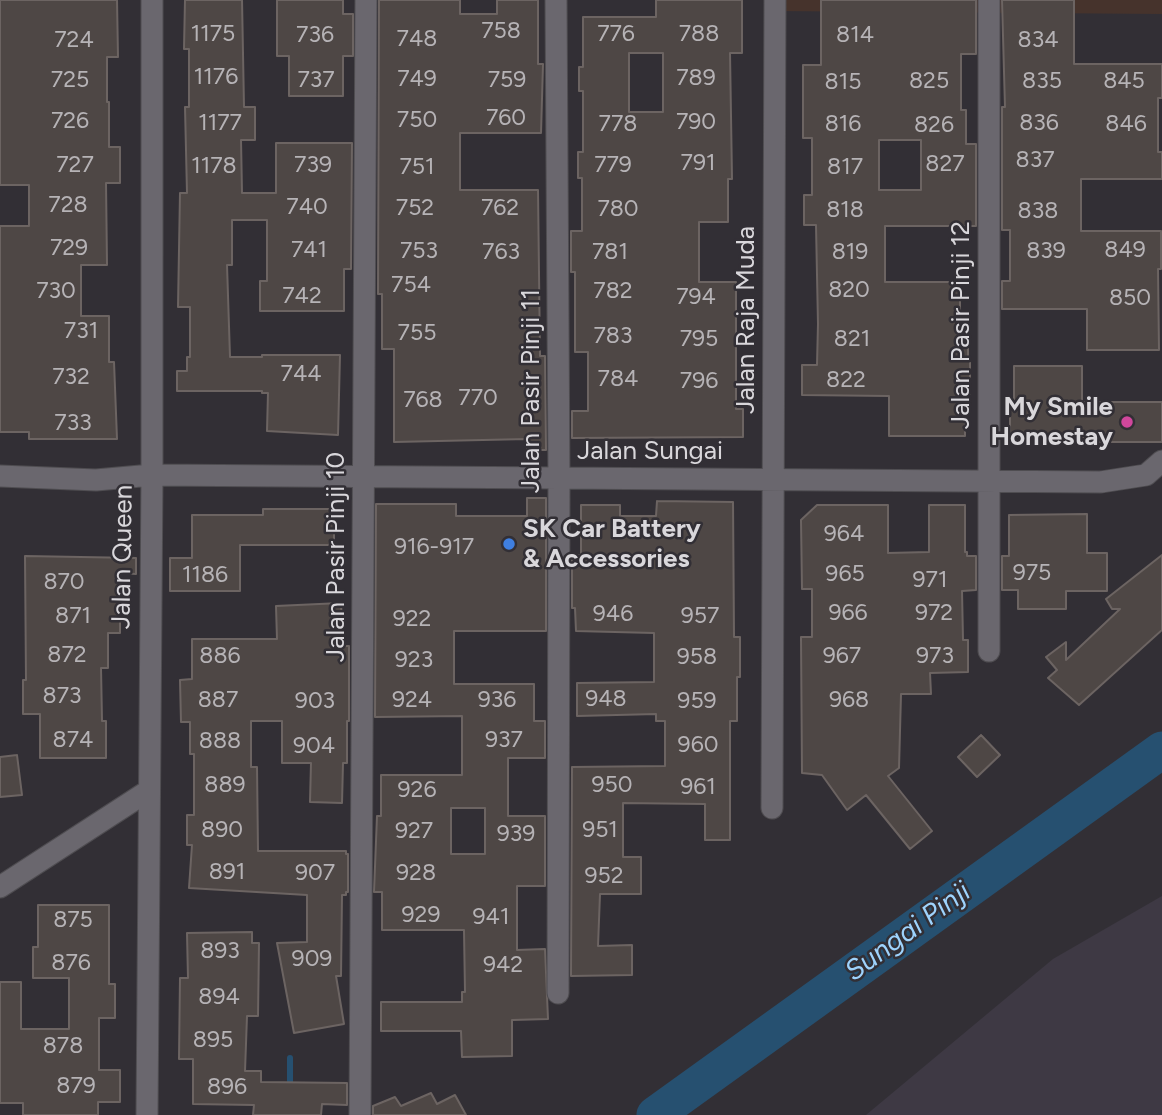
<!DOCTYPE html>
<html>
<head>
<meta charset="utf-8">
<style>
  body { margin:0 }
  canvas { display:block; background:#322f35 }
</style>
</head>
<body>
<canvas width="1162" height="1115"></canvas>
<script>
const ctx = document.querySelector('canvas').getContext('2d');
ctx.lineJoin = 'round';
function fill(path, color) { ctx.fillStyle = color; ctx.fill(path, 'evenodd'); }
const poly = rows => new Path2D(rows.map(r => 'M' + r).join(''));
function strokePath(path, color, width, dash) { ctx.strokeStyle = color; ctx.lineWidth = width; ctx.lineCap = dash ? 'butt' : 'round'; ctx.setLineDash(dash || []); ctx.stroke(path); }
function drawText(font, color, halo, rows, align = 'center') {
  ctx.font = font + ' Figtree,sans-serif'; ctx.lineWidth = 5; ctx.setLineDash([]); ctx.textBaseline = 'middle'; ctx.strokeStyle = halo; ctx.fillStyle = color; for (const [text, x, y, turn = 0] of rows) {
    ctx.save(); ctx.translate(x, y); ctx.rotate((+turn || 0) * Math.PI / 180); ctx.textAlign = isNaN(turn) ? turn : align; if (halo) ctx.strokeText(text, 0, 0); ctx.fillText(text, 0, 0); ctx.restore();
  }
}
fill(poly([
  [774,0,1162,0,1162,14,773,11]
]), '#46332c');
fill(poly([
  [1162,896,1162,1115,866,1115,1053,959]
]), '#3e3944');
strokePath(poly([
  [290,1058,290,1091]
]), '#265070', 6);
strokePath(poly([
  [655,1115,1162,750]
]), '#265070', 37);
const building = poly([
  [0,0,117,0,118,57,107,57,107,102,109,102,109,147,120,147,120,183,106,183,107,265,81,265,81,316,109,316,109,362,114,362,117,439,29,439,29,432,0,432,0,226,29,226,29,185,0,185,0,0],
  [185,0,242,0,244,107,255,107,255,140,241,140,242,193,276,193,276,143,352,143,351,269,344,269,344,311,260,311,260,281,267,281,267,220,232,220,232,265,227,265,230,357,262,357,262,355,340,355,338,435,267,431,268,393,262,393,262,391,177,391,177,371,187,371,187,357,190,357,190,307,178,307,180,193,187,193,185,107,189,107,189,49,184,49,185,0],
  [277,0,343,0,343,14,353,14,353,56,343,56,343,96,289,96,289,56,277,56,277,0],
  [379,0,460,0,460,14,497,14,497,0,538,0,538,64,543,64,541,133,460,133,460,190,538,190,540,356,545,356,546,450,527,450,527,439,394,442,394,349,382,349,382,294,378,294,379,0],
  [656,0,742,0,742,53,730,53,732,179,728,179,728,222,699,222,699,282,736,282,736,409,743,409,743,437,572,438,572,411,588,411,588,352,575,352,575,272,571,272,571,231,582,231,582,178,578,178,578,152,583,152,583,91,579,91,579,67,583,67,583,17,656,17,656,0],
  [629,53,663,53,663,112,629,112,629,53],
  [821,0,976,0,976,54,961,54,961,110,966,110,966,144,976,144,976,226,885,226,885,282,960,282,960,317,968,317,968,361,970,361,970,394,965,394,965,436,889,436,889,396,802,395,802,365,817,365,818,324,816,225,804,225,804,195,812,195,812,138,803,138,803,65,821,65,821,0],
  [879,140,921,140,921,190,879,190,879,140],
  [1002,0,1074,0,1074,64,1162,64,1162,98,1158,98,1158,152,1162,152,1162,179,1081,179,1081,231,1161,231,1161,269,1158,269,1159,350,1087,350,1087,309,1002,309,1002,281,1010,281,1010,230,1002,230,1002,107,1005,107,1002,0],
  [1014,366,1082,366,1082,402,1162,402,1162,442,1093,442,1093,437,1010,437,1010,408,1014,408,1014,366],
  [527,498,546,498,546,631,454,631,454,684,534,684,534,721,545,721,545,758,508,758,508,816,545,816,545,886,517,886,517,950,545,949,548,1019,512,1020,512,1056,462,1057,461,1031,381,1031,381,1002,462,1002,462,992,465,992,464,930,382,930,382,892,374,892,377,816,381,816,381,775,462,775,462,716,375,717,376,504,456,504,456,516,527,516,527,498],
  [451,808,485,808,485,854,451,854,451,808],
  [657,501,733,502,734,637,740,637,740,677,737,677,737,721,730,721,730,840,705,840,705,804,623,803,623,857,641,857,641,894,600,894,598,946,632,945,632,975,571,976,572,767,665,766,665,721,656,721,656,714,577,716,577,683,654,682,654,633,576,631,575,608,572,608,572,555,581,555,581,505,620,505,620,516,656,516,657,501],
  [817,505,888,505,888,553,929,552,929,505,965,505,965,552,967,552,967,556,976,556,976,590,962,591,963,640,968,640,968,672,930,673,931,694,901,694,899,768,888,776,932,831,910,849,866,795,847,810,822,775,802,773,801,637,812,637,812,589,802,589,801,520,817,505],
  [263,509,334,509,334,545,240,545,240,591,170,591,170,558,192,558,192,515,263,515,263,509],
  [1087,514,1087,553,1107,553,1107,591,1066,591,1066,609,1018,609,1018,590,1002,590,1002,556,1009,556,1009,515,1087,514],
  [1162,555,1162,630,1079,705,1048,678,1057,670,1046,657,1066,642,1066,660,1120,609,1112,609,1106,599,1162,555],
  [25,556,136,558,136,574,120,573,120,633,108,633,108,668,101,668,102,721,106,721,106,758,40,758,40,714,23,714,23,680,26,680,25,556],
  [341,603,343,646,349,646,349,721,347,721,347,763,343,763,342,803,310,802,311,763,282,763,282,721,251,721,251,767,257,767,258,851,346,851,346,854,348,854,348,892,346,892,346,895,342,895,341,976,336,976,344,1024,294,1033,277,943,307,942,307,895,189,888,192,845,187,845,187,815,194,815,194,754,190,754,190,722,181,722,180,680,192,679,192,639,277,639,276,606,341,603],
  [981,735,1000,755,977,777,958,757,981,735],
  [17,755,22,795,0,797,0,757,17,755],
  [38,905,109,905,109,984,115,984,115,1018,99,1018,99,1070,120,1070,120,1102,98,1102,98,1115,23,1115,23,1103,0,1103,0,982,21,982,21,1029,69,1029,69,978,33,978,33,947,38,947,38,905],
  [252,932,252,943,259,943,258,1016,247,1016,245,1071,261,1071,261,1082,347,1083,347,1105,322,1104,321,1115,253,1115,254,1105,193,1104,193,1059,179,1059,180,978,188,978,187,933,252,932],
  [431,1093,437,1104,455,1095,466,1115,373,1115,373,1106,395,1097,401,1106,431,1093]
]);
fill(building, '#4e4745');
strokePath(building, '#6c6462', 2);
const minor = poly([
  [556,0,559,478,558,993],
  [989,0,989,651],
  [0,476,96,480,152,475,1101,482,1146,475,1162,461],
  [772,808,775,0],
  [0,887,148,791],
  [147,1115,152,475,152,0],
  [360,1115,366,0]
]);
strokePath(minor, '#4f4d51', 23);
strokePath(minor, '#6a676e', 21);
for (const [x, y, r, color] of [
  [1127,422,7,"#d1479c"],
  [509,544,7,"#3f7fe0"]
]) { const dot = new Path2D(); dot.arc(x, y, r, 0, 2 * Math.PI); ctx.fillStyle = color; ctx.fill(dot); strokePath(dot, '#322f35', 2.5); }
drawText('23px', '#b6b3b6', null, [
  ["758",501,31],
  ["1175",213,34],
  ["776",616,34],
  ["788",699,34],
  ["736",315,35],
  ["814",855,35],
  ["748",417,39],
  ["724",74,40],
  ["834",1038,40],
  ["1176",216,77],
  ["789",696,78],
  ["749",417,79],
  ["725",70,80],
  ["737",316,80],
  ["759",507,80],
  ["825",929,81],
  ["835",1042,81],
  ["845",1124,81],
  ["815",843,82],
  ["760",506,118],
  ["750",417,120],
  ["726",70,121],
  ["790",696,122],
  ["1177",220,123],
  ["836",1039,123],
  ["778",618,124],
  ["816",843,124],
  ["846",1126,124],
  ["826",934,125],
  ["837",1035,160],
  ["791",698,163],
  ["827",945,164],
  ["727",75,165],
  ["739",313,165],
  ["779",613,165],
  ["1178",214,166],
  ["751",417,167],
  ["817",845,167],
  ["728",68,205],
  ["740",307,207],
  ["752",415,208],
  ["762",500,208],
  ["780",618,209],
  ["818",845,210],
  ["838",1038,211],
  ["729",69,248],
  ["741",309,250],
  ["849",1125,250],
  ["753",419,251],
  ["839",1046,251],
  ["763",501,252],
  ["781",610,252],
  ["819",850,252],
  ["754",411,285],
  ["820",849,290],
  ["730",56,291],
  ["782",613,291],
  ["742",302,296],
  ["794",696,297],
  ["850",1130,298],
  ["731",81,331],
  ["755",417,333],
  ["783",613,336],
  ["795",699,339],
  ["821",852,339],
  ["744",301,374],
  ["732",71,377],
  ["784",618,379],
  ["822",846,380],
  ["796",699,381],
  ["770",478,398],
  ["768",423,400],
  ["733",73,423],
  ["964",844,534],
  ["916-917",434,547],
  ["975",1032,573],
  ["965",845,574],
  ["1186",205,575],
  ["971",930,580],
  ["870",64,582],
  ["966",848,613],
  ["972",934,613],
  ["946",613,614],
  ["871",73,616],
  ["957",700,616],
  ["922",412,619],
  ["872",67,655],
  ["886",220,656],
  ["967",842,656],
  ["973",935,656],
  ["958",697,657],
  ["923",414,660],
  ["873",62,696],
  ["948",606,699],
  ["887",218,700],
  ["924",412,700],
  ["936",497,700],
  ["968",849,700],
  ["903",315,701],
  ["959",697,701],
  ["874",73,740],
  ["937",504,740],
  ["888",220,741],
  ["960",698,745],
  ["904",314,746],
  ["889",225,785],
  ["950",612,785],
  ["961",698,787],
  ["926",417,790],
  ["890",222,830],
  ["951",600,830],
  ["927",414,831],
  ["939",516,834],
  ["891",227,872],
  ["907",315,873],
  ["928",416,873],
  ["952",604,876],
  ["929",421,915],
  ["941",491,917],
  ["875",73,920],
  ["893",220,951],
  ["909",312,959],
  ["876",71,963],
  ["942",503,965],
  ["894",219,997],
  ["895",213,1040],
  ["878",63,1046],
  ["879",76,1086],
  ["896",227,1087]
]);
drawText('26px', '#d9d7db', '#322f35', [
  ["Jalan Raja Muda",746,320,-90],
  ["Jalan Pasir Pinji 12",961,325,-90],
  ["Jalan Pasir Pinji 11",531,391,-90],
  ["Jalan Sungai",650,451],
  ["Jalan Queen",123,557,-89],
  ["Jalan Pasir Pinji 10",336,557,-90]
]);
drawText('bold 26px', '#d9d7db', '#322f35', [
  ["My Smile",1113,407],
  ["Homestay",1113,437],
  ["SK Car Battery",523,529,"left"],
  ["& Accessories",523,559,"left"]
], 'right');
drawText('italic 28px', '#9ed3fd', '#322f35', [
  ["Sungai Pinji",908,932,-36]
]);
</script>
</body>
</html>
